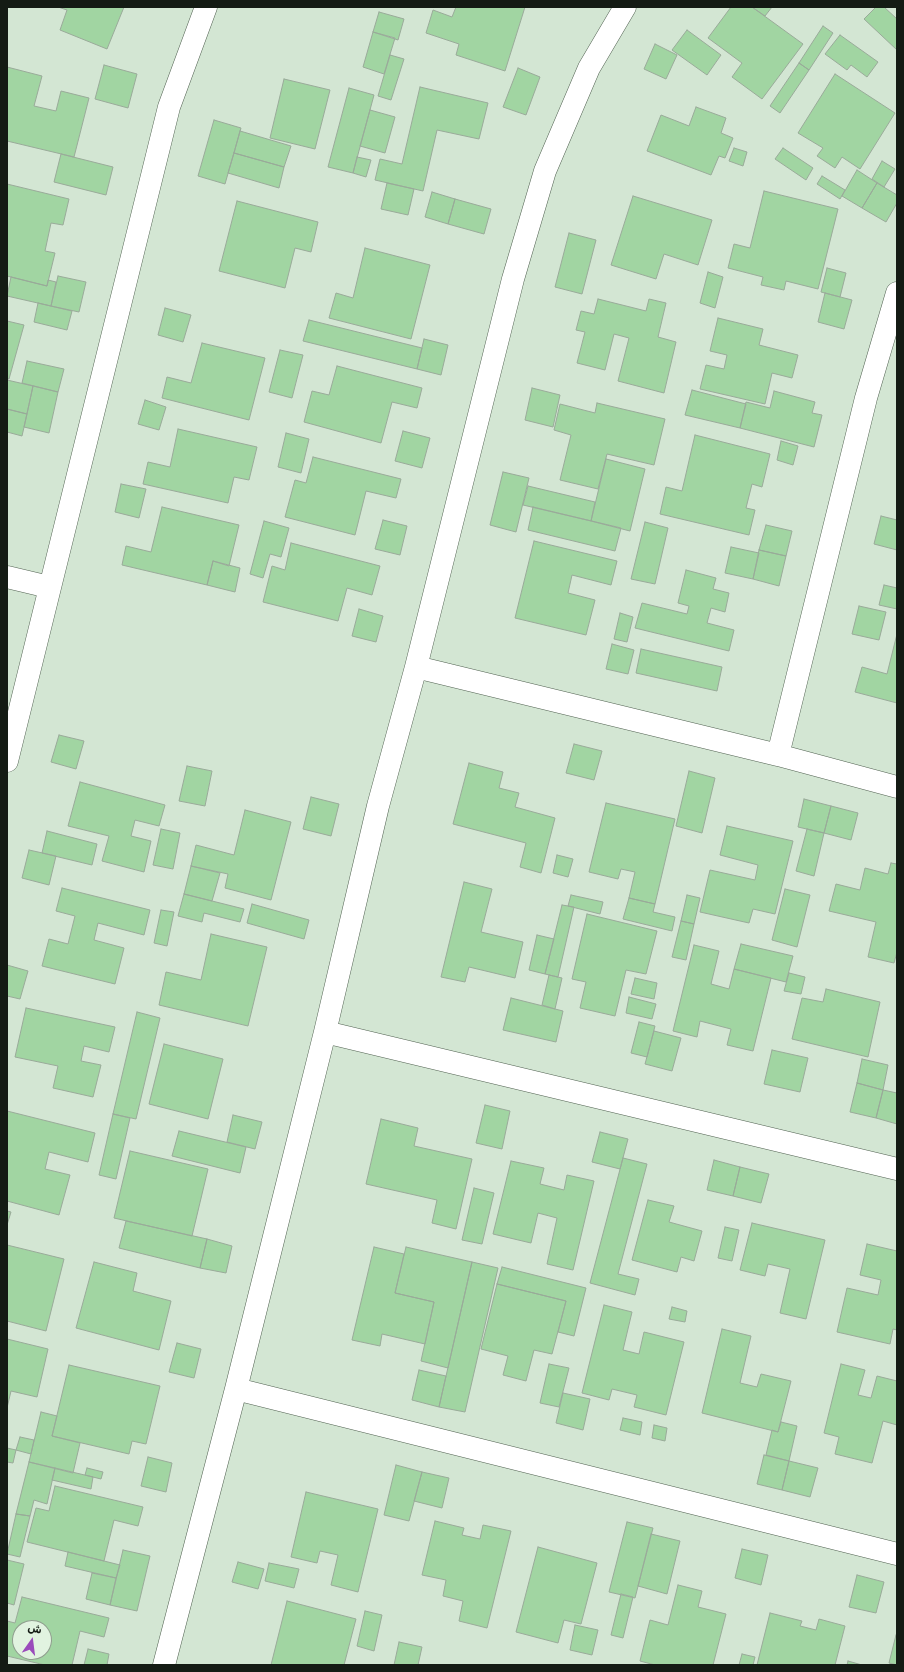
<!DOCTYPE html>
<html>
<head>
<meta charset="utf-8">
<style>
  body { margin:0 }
  #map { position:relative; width:904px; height:1672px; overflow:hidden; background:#d3e6d3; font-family:Rubik,Vazirmatn,sans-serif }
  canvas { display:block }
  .frame { position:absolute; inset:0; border:8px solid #141b14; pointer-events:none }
  .north { position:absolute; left:12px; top:1620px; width:40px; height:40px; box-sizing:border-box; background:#e1f3e0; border:1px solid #8f9d8e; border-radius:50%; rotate:14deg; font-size:11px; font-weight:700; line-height:16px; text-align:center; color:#141b14 }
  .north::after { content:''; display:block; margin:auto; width:14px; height:18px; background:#9a4bbb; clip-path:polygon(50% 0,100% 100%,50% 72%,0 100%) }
</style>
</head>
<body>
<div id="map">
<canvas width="904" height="1672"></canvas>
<div class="frame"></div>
<div class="north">ش</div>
</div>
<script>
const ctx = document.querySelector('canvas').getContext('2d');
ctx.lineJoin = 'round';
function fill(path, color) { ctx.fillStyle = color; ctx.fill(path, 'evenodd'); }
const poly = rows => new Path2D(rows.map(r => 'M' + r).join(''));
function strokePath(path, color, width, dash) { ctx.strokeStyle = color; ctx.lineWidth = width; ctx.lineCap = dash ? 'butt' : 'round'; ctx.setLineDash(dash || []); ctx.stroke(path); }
const building = poly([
  [58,7,124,7,107,49,60,30,67,10,58,7],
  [456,7,525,7,505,71,456,55,459,44,426,33,433,10,452,17,456,7],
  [731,7,752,7,803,44,762,99,732,77,742,63,708,38,731,7],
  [752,7,772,7,765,16,752,7],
  [876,7,884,7,897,19,897,50,864,19,876,7],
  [379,12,404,19,398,40,373,32,379,12],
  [823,26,833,33,809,70,799,63,823,26],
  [687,30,721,55,707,75,672,50,687,30],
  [373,32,395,38,384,74,363,67,373,32],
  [840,35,878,62,867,77,851,65,847,70,825,54,840,35],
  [655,44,677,55,666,79,644,69,655,44],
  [390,55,404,59,391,100,378,96,390,55],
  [799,63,809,70,780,113,770,106,799,63],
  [104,65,137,74,128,108,95,99,104,65],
  [7,67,42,76,34,106,56,111,61,91,89,98,74,157,7,141,7,67],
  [518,68,540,77,526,115,503,107,518,68],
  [835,74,895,113,860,169,842,157,835,168,817,156,823,148,798,133,835,74],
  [284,79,330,90,315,149,270,138,284,79],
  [420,87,488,103,479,139,437,130,423,191,375,180,380,159,402,164,420,87],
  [349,88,374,95,353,173,328,167,349,88],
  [696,107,726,118,721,133,733,138,725,158,719,156,711,175,647,151,661,115,689,126,696,107],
  [370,110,395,117,385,153,360,146,370,110],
  [214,120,241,128,225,184,198,176,214,120],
  [240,131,291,146,284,167,234,153,240,131],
  [734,148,747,152,743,166,729,161,734,148],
  [783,148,813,168,806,180,775,159,783,148],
  [234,153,284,167,279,188,228,173,234,153],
  [61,154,113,167,106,195,54,182,61,154],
  [357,157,371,160,366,177,353,173,357,157],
  [882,161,895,169,884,187,872,179,882,161],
  [857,170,877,183,862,208,842,196,857,170],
  [822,176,845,190,840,199,817,184,822,176],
  [387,183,414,189,408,215,381,209,387,183],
  [877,183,897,195,897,203,886,222,862,208,877,183],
  [7,184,69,199,63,225,51,223,45,251,55,253,47,286,7,276,7,184],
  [764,191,838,209,818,289,786,281,784,290,761,285,763,277,728,268,734,244,750,248,764,191],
  [432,192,455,199,448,224,425,217,432,192],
  [633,196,712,220,698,265,664,254,656,279,611,265,633,196],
  [455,199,491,209,484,234,448,224,455,199],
  [237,201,318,222,311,252,295,248,285,288,219,271,237,201],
  [569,233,596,240,582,294,555,287,569,233],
  [365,248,430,265,411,339,329,318,336,293,353,298,365,248],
  [827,268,846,273,840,297,821,292,827,268],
  [708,272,723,277,715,308,700,303,708,272],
  [58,276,86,282,79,312,51,306,58,276],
  [11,277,47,286,48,280,56,282,51,306,7,296,11,277],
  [825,293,852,300,844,329,818,322,825,293],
  [598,299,646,311,649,299,666,303,658,337,676,342,664,393,618,381,629,338,614,334,605,370,577,363,585,332,576,330,581,311,594,314,598,299],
  [38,303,72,311,67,330,34,322,38,303],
  [165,308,191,315,183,342,158,335,165,308],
  [718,318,763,329,759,345,798,355,792,378,772,373,765,404,700,389,706,365,724,369,727,355,710,351,718,318],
  [309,320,422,348,417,369,303,341,309,320],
  [7,321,24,325,9,379,7,378,7,321],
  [424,339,448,345,441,375,417,369,424,339],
  [202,343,265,358,249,420,162,398,167,377,191,383,202,343],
  [280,350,303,355,292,398,269,392,280,350],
  [27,361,64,369,58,392,22,383,27,361],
  [337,366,422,388,417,408,392,402,381,443,304,422,312,391,329,395,337,366],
  [7,380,33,386,27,414,7,409,7,380],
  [33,386,58,392,49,433,24,427,33,386],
  [532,388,560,395,553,427,525,420,532,388],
  [692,390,746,404,740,428,685,415,692,390],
  [774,391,815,402,812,413,822,415,814,447,740,428,746,402,770,408,774,391],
  [145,400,166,407,159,430,138,424,145,400],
  [597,403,665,419,654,465,607,454,598,489,560,480,571,435,554,430,560,404,595,413,597,403],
  [7,409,27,414,22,436,7,432,7,409],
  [178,429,257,447,249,480,234,477,228,503,143,484,148,462,170,467,178,429],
  [403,431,430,438,422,468,395,461,403,431],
  [286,433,309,439,301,473,278,467,286,433],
  [695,435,770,454,762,487,752,484,746,508,755,510,749,535,660,514,666,487,682,491,695,435],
  [781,441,798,446,793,465,777,460,781,441],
  [313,457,401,479,396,498,366,491,355,535,285,517,295,480,306,483,313,457],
  [606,459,645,469,630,531,591,521,606,459],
  [503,472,529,478,516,532,490,525,503,472],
  [121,484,146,489,139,518,115,512,121,484],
  [528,486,595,502,591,521,523,505,528,486],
  [162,507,239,525,229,566,213,561,207,585,122,565,126,546,151,552,162,507],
  [533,507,621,528,615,551,528,530,533,507],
  [881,516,897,520,897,550,874,544,881,516],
  [383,520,407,526,400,555,375,549,383,520],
  [264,521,289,528,281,557,270,554,263,578,250,574,264,521],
  [645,522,668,528,655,584,631,579,645,522],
  [766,525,792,531,786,556,759,550,766,525],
  [534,541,617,561,611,585,572,575,568,593,595,600,586,635,515,618,534,541],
  [291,543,380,566,372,595,347,588,338,621,263,602,272,566,285,570,291,543],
  [731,547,759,553,753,579,725,573,731,547],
  [759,550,786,556,779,586,753,579,759,550],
  [213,561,240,568,235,592,207,585,213,561],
  [686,570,716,578,713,589,729,593,725,612,711,608,707,623,734,630,729,651,635,628,642,603,687,614,689,606,678,603,686,570],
  [884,585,897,588,897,609,879,605,884,585],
  [859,606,886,612,879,640,852,634,859,606],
  [359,609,383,616,376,642,352,636,359,609],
  [620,613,633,617,627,642,614,639,620,613],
  [897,634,897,703,855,692,862,667,887,674,897,634],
  [612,644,634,650,628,674,606,669,612,644],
  [641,649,722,667,717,691,636,673,641,649],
  [59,735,84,741,76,769,51,762,59,735],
  [574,744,602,751,594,780,566,773,574,744],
  [469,763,503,772,499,788,519,793,515,807,555,818,541,873,520,867,526,843,453,824,469,763],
  [187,766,212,771,205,806,179,801,187,766],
  [689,771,715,778,702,833,676,826,689,771],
  [80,782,165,805,159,826,135,820,131,836,151,841,144,872,102,861,109,836,68,826,80,782],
  [311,797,339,804,331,836,303,829,311,797],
  [804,799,831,806,824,833,798,827,804,799],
  [606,803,675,819,655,904,629,898,635,872,621,869,618,879,589,872,606,803],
  [831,806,858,813,851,840,824,833,831,806],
  [245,810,291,822,271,900,225,888,228,874,191,866,196,845,234,855,245,810],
  [727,826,793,841,775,914,753,909,749,923,700,912,710,870,755,880,758,865,720,855,727,826],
  [161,829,180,833,173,869,153,865,161,829],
  [807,829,824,833,814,876,796,871,807,829],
  [47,831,97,844,92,865,42,853,47,831],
  [29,850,56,856,49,885,22,878,29,850],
  [557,855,573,859,568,877,553,873,557,855],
  [891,863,897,864,897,952,894,963,868,957,876,922,829,911,836,884,860,890,865,868,888,874,891,863],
  [191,866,220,873,212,901,184,894,191,866],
  [464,882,492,889,481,932,523,942,515,978,469,967,465,982,441,977,464,882],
  [62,888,150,910,144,935,98,923,94,940,124,948,115,984,42,966,49,939,68,944,75,916,56,911,62,888],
  [785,889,810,895,797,947,772,940,785,889],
  [184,894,244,909,240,922,204,913,202,922,178,916,184,894],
  [571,895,603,902,600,914,568,906,571,895],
  [687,895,700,898,694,924,681,921,687,895],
  [629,898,655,904,653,912,675,917,672,931,623,919,629,898],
  [252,904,309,920,304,939,247,923,252,904],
  [562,905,574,907,558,977,545,974,562,905],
  [161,910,174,912,167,946,154,943,161,910],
  [587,914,657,931,646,974,626,970,615,1016,580,1008,586,982,572,979,587,914],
  [681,921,694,924,686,960,672,957,681,921],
  [211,934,267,947,248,1026,159,1005,166,972,201,980,211,934],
  [537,935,554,939,545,974,529,970,537,935],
  [741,944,793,956,786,982,734,969,741,944],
  [694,945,719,951,711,984,729,989,734,969,771,978,753,1051,727,1045,731,1029,700,1021,697,1037,673,1031,694,945],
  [7,965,28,971,20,999,7,996,7,965],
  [789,973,805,977,801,994,784,991,789,973],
  [549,975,562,978,555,1009,542,1005,549,975],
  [635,978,657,983,654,999,631,994,635,978],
  [826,989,880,1002,868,1057,792,1039,802,998,823,1002,826,989],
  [629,997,656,1004,652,1019,626,1013,629,997],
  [511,998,563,1011,556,1042,503,1030,511,998],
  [26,1008,115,1027,109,1052,84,1046,81,1061,101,1065,93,1097,53,1088,58,1066,15,1057,26,1008],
  [137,1012,160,1018,136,1119,113,1114,137,1012],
  [639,1022,655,1026,647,1057,631,1053,639,1022],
  [654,1031,681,1038,672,1071,645,1064,654,1031],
  [164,1044,223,1059,208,1119,149,1104,164,1044],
  [772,1050,808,1058,800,1092,764,1084,772,1050],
  [862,1059,888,1065,883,1090,857,1083,862,1059],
  [857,1083,883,1090,876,1118,850,1112,857,1083],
  [883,1090,897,1093,897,1124,876,1118,883,1090],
  [485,1105,510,1111,502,1149,476,1143,485,1105],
  [7,1111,95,1133,88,1162,49,1152,45,1169,70,1175,59,1215,7,1201,7,1111],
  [113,1114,130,1118,116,1179,99,1175,113,1114],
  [233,1115,262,1122,255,1149,227,1142,233,1115],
  [381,1119,418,1128,414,1146,472,1159,456,1229,432,1223,437,1200,366,1184,381,1119],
  [179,1131,246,1147,240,1173,172,1156,179,1131],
  [600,1132,628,1139,620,1169,592,1162,600,1132],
  [130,1151,208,1169,192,1236,114,1218,130,1151],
  [623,1158,647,1164,618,1274,639,1279,635,1295,590,1283,623,1158],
  [714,1160,740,1167,733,1196,707,1190,714,1160],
  [511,1161,544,1168,540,1184,564,1190,567,1175,594,1181,573,1270,547,1264,557,1218,538,1213,531,1243,493,1234,511,1161],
  [740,1167,769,1174,761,1203,733,1196,740,1167],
  [474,1188,494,1193,482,1244,462,1240,474,1188],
  [648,1200,674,1206,669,1222,702,1231,694,1261,681,1257,677,1272,632,1260,648,1200],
  [7,1211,11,1212,7,1225,7,1211],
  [126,1221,207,1239,200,1268,119,1248,126,1221],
  [752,1223,825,1240,806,1319,780,1313,790,1269,768,1264,765,1276,740,1270,752,1223],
  [725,1227,739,1230,732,1261,718,1258,725,1227],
  [207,1239,232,1246,226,1273,200,1268,207,1239],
  [867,1244,897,1251,897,1330,893,1329,890,1344,837,1332,847,1288,878,1295,881,1280,860,1275,867,1244],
  [7,1245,64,1259,46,1331,7,1321,7,1245],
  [374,1247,404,1254,395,1293,434,1302,425,1344,382,1334,380,1346,352,1340,374,1247],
  [406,1247,472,1262,448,1368,421,1361,434,1302,395,1293,406,1247],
  [94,1262,137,1273,133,1291,171,1301,159,1350,76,1328,94,1262],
  [472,1262,498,1268,465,1412,439,1407,472,1262],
  [502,1267,586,1288,574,1336,558,1332,566,1301,497,1284,502,1267],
  [497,1284,566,1301,552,1354,534,1350,526,1381,503,1375,508,1356,481,1349,497,1284],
  [604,1305,632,1312,623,1350,639,1354,644,1332,684,1342,666,1415,634,1407,637,1395,612,1389,609,1400,582,1393,604,1305],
  [672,1307,687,1311,685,1322,669,1319,672,1307],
  [722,1329,751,1336,740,1383,757,1387,761,1374,791,1381,778,1432,702,1413,722,1329],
  [7,1339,48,1349,37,1397,11,1391,7,1408,7,1339],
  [177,1343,201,1349,194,1378,169,1372,177,1343],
  [549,1364,569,1368,559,1407,540,1403,549,1364],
  [841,1364,865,1370,858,1395,871,1398,877,1376,897,1381,897,1425,883,1421,872,1463,835,1454,839,1437,824,1433,841,1364],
  [69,1365,160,1386,146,1444,132,1441,129,1454,52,1436,69,1365],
  [419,1370,446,1376,439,1407,412,1400,419,1370],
  [563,1393,590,1399,583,1430,556,1423,563,1393],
  [41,1412,57,1416,52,1436,80,1443,73,1473,29,1462,41,1412],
  [623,1418,642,1422,640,1435,620,1430,623,1418],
  [781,1422,797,1426,789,1461,766,1455,772,1430,778,1432,781,1422],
  [654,1425,667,1428,665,1441,652,1438,654,1425],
  [20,1437,34,1440,31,1454,16,1450,20,1437],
  [7,1448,16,1450,13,1463,7,1462,7,1448],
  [764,1455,789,1461,782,1490,757,1484,764,1455],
  [148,1457,172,1463,166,1492,141,1486,148,1457],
  [789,1461,818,1468,810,1497,782,1490,789,1461],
  [29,1462,55,1468,47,1504,34,1500,30,1516,16,1514,29,1462],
  [396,1465,422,1472,409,1521,384,1515,396,1465],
  [55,1468,93,1477,91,1489,52,1480,55,1468],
  [87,1468,103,1472,101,1479,85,1475,87,1468],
  [422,1472,449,1478,442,1508,414,1501,422,1472],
  [55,1486,143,1507,138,1526,114,1520,104,1561,27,1542,36,1508,49,1511,55,1486],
  [306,1492,378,1509,358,1592,331,1585,338,1555,320,1551,317,1563,291,1557,306,1492],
  [16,1514,30,1516,20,1557,7,1554,16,1514],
  [435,1521,464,1528,462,1535,480,1539,483,1525,511,1531,487,1628,459,1621,463,1601,443,1596,446,1580,422,1575,435,1521],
  [627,1522,653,1528,635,1598,609,1592,627,1522],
  [651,1534,680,1541,667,1594,638,1586,651,1534],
  [538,1547,597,1563,581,1624,564,1620,558,1643,516,1632,538,1547],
  [742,1549,768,1555,761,1585,735,1578,742,1549],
  [123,1550,150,1556,137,1611,110,1605,123,1550],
  [68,1552,120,1565,116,1578,65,1566,68,1552],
  [7,1560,24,1564,14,1605,7,1603,7,1560],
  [238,1562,264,1569,258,1589,232,1582,238,1562],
  [269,1563,299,1569,294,1588,265,1581,269,1563],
  [92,1573,116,1578,110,1605,86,1599,92,1573],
  [857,1575,884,1582,876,1613,849,1607,857,1575],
  [678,1585,702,1591,698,1607,726,1614,713,1665,655,1665,640,1661,650,1620,668,1625,678,1585],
  [621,1594,633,1597,623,1638,611,1635,621,1594],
  [22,1597,109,1618,104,1637,80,1631,72,1665,45,1665,7,1656,7,1621,15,1623,22,1597],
  [20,1628,44,1628,44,1652,20,1652,20,1628],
  [287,1601,356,1619,344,1665,271,1665,287,1601],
  [365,1611,382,1615,374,1651,357,1646,365,1611],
  [770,1613,802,1621,800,1626,816,1630,819,1619,845,1626,835,1665,757,1665,770,1613],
  [575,1625,598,1630,592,1655,570,1650,575,1625],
  [896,1635,897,1635,897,1665,889,1663,896,1635],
  [399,1642,422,1647,418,1665,394,1665,399,1642],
  [88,1649,109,1654,107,1665,84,1665,88,1649],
  [742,1654,755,1657,753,1665,739,1665,742,1654],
  [848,1661,862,1665,847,1665,848,1661]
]);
fill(building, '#a1d5a2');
strokePath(building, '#9a9', 1);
const minor = poly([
  [7,577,49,587],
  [416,667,778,755,897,787],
  [778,755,866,398,897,293],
  [7,761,169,107,206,7],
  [325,1032,897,1169],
  [236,1389,897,1554],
  [164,1665,236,1389,325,1032,378,806,416,667,513,279,545,171,589,68,625,7]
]);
strokePath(minor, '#536353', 23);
strokePath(minor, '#fff', 22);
</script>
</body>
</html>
